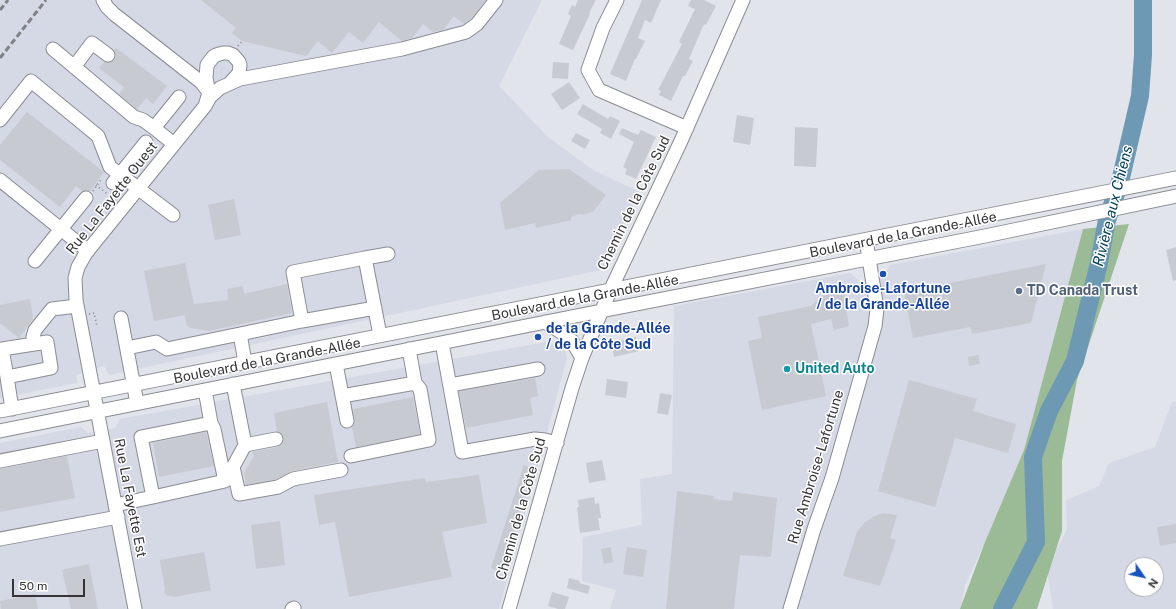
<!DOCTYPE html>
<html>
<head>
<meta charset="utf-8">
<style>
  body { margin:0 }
  #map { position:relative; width:1176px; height:609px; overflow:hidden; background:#e2e4eb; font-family:"Public Sans",sans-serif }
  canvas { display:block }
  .north { position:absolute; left:1124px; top:557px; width:40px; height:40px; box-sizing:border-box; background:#fff; border:1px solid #aeaeaf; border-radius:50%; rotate:124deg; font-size:11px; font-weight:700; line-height:16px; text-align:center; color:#353538 }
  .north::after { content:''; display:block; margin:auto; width:14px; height:18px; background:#1753be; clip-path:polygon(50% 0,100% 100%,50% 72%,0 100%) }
  .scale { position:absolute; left:12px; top:579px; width:73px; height:18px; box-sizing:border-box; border:2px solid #353538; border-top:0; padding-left:5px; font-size:12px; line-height:14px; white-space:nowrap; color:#353538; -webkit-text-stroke:3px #fff; paint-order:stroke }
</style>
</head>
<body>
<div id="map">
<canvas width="1176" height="609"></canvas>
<div class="north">N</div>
<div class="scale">50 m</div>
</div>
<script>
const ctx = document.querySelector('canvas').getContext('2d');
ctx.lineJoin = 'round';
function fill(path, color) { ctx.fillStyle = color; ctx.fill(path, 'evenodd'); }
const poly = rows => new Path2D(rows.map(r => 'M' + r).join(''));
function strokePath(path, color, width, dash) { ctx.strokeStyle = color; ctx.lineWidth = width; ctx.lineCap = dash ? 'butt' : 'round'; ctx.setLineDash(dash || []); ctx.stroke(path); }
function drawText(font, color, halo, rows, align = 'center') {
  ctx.font = font + ' "Public Sans",sans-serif'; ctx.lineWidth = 3; ctx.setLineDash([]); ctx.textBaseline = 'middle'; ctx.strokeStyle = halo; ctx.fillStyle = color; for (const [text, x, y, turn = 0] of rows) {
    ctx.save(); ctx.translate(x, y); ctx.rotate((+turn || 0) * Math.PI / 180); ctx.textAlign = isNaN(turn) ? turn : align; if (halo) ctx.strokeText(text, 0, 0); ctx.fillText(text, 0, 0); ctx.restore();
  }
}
fill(poly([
  [0,0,542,0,499,86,548,137,593,170,640,192,601,270,109,375,104,366,76,375,77,383,0,398],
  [1083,229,1024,450,985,542,965,585,961,609,610,609,616,590,582,581,583,537,642,525,640,479,672,474,674,306,850,273,859,281,885,275,890,265],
  [546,342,557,345,565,351,567,358,499,609,0,609,0,443,81,427,88,433,115,428,120,419],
  [1172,402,1176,402,1176,609,1053,609,1047,569,1067,529,1066,500,1099,486,1109,463,1155,447],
  [1132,565,1156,565,1156,589,1132,589]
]), '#d5d8e5');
fill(poly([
  [1129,224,1077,380,1062,461,1062,531,1037,609,960,609,985,542,1024,450,1083,229]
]), '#9abb96');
strokePath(poly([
  [1002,609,1036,542,1033,457,1049,411,1075,361,1099,263,1107,220,1120,182,1140,96,1143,55,1143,0]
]), '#6d99b4', 18);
fill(poly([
  [201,0,486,0,471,18,464,24,454,16,443,30,433,32,423,24,412,38,402,41,379,22,363,43,349,32,332,53,318,41,306,56,242,41,232,33,236,28],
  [578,0,596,0,589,13,590,14,573,50,559,44,571,16,568,14,572,5,575,7],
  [642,0,661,0,651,23,645,20,638,38,645,41,636,59,635,59,626,81,610,74],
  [691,0,704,0,716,6,706,25,704,24,689,59,693,61,685,76,683,76,671,101,659,95,661,91,658,90,682,44,679,42,695,9,688,6],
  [116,48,167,86,153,104,146,98,137,109,119,94,124,87,99,68,104,62,111,62,114,60,116,56,114,50],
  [553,62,569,63,568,79,552,78],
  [569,82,580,98,562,110,551,94],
  [583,104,608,119,610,116,620,121,611,139,600,133,602,129,577,114],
  [27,112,104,172,90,191,82,191,76,186,60,207,0,160,0,145],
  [737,115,754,118,750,145,733,142],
  [795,127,818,128,816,167,794,166],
  [622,128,638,135,641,130,656,137,636,179,625,174,627,169,623,167,634,142,619,134],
  [576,133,590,140,585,149,571,141],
  [569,169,606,195,594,211,583,215,579,214,571,217,571,220,536,228,535,223,505,230,500,203,539,170],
  [234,199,241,235,215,240,208,205],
  [1176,247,1176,280,1173,281,1166,250],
  [185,263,194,304,228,300,227,289,243,286,244,294,287,284,292,313,209,331,191,328,186,325,185,315,154,321,144,271],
  [1046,264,1031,323,972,334,970,327,913,338,904,292],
  [834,292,847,296,850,308,846,309,849,326,834,330,831,319,811,324,826,396,762,410,748,341,762,338,758,317,811,306,820,297],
  [30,299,33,319,19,338,0,323,0,305],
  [636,337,639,351,614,357,612,346,616,345,616,342],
  [978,355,980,364,969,366,968,357],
  [535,378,538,396,530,398,533,415,466,428,459,391],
  [607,379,628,382,626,398,605,395],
  [909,380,977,399,973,411,1016,424,1008,453,955,438,935,507,878,491],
  [660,393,672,395,668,415,657,413],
  [413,397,420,434,356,447,352,427,354,424,355,420,353,409],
  [327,402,338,462,292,471,276,479,246,485,244,473,254,456,252,452,278,447,283,442,284,438,282,434,277,431,274,413],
  [206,432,214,466,159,477,153,443],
  [67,456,75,498,0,512,0,469],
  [602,460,606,480,589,483,586,463],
  [524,465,531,468,518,508,521,509,501,572,491,568],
  [479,475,487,523,442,532,452,577,349,597,335,522,319,525,314,495,425,478,426,482],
  [677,491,714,496,713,499,732,501,733,492,777,498,771,557,740,555,734,609,666,609],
  [594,497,595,504,599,503,601,518,598,518,600,530,580,533,577,507,579,507,578,500],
  [883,513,897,515,890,538,896,540,880,586,843,576,857,532,865,522,875,516],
  [280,521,285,565,256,569,251,525],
  [1176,524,1176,543,1160,546,1157,527],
  [611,547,613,562,604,564,601,549],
  [627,547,647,550,643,577,623,574],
  [204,552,211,590,174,597,166,595,164,592,165,590,160,560],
  [89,564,98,609,71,609,62,570],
  [569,578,580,581,579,583,590,586,588,594,567,588],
  [552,592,569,597,565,609,558,609,548,606],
  [35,594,38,609,1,609,0,601]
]), '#c8cad1');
const minor = poly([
  [103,0,107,7,114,14,201,82,208,91],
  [617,0,603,28,588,70,599,90,687,128],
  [53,49,134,117,143,120,154,128],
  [74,67,92,43,108,55],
  [230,83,239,73,240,65,239,62,233,55,228,53,223,53,216,55,213,57,207,65,206,78,209,93,205,106,210,97,220,88,240,79,402,49,466,32,477,24,496,0],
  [0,120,31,81,98,136,110,167,173,215],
  [174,144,154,128,179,97],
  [0,180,88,251],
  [113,183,146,142],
  [365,258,388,254],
  [35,261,86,198],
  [121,318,137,403],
  [302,321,375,308],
  [545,322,564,334,572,341,582,358],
  [240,334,302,321,293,272,365,258,380,335],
  [442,343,462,452,535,439,545,440,557,443],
  [34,344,33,337,35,330,52,309,77,306],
  [127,348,156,342,167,349,240,334,245,362],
  [336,364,347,421],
  [7,377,51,368,47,342,2,349,7,377,12,409],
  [233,384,245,445,233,467,239,494,278,487,293,479,341,470],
  [450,385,538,369],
  [342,396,415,383,409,349],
  [0,411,1176,178],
  [0,431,601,311,985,236,1176,196],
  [245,445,276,439],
  [351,456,429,440,420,389,415,383],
  [0,461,103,441],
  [153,497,225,481,214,429,211,423],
  [115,505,153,497,141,437,211,423,205,390],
  [0,539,118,517],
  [135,609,76,300,75,278,78,267,86,253,205,106],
  [292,609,294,608],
  [509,609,572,388,582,358,610,291,681,141,743,0],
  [790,609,814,529,832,478,875,326,877,309,875,296,866,240]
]);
strokePath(minor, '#8a8c92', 15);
strokePath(poly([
  [238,46,242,41],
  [96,185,115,200],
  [93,191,102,178],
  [89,314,94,313,97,326]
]), '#8f9095', 2, [1, 3]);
strokePath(minor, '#fff', 13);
strokePath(poly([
  [0,10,8,0],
  [0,58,46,0]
]), '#808186', 3, [6, 3]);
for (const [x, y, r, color] of [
  [883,274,4,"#1a4fb4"],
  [1019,291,4,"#5c6f8a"],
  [538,337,4,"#1a4fb4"],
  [787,369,4,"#0f9aa8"]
]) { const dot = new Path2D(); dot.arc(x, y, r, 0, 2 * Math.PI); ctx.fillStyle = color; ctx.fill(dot); strokePath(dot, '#fff', 1.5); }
drawText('14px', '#353538', '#fff', [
  ["Rue La Fayette Ouest",112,198,-52],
  ["Chemin de la Côte Sud",634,203,-64],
  ["Boulevard de la Grande-Allée",903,235,-11],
  ["Boulevard de la Grande-Allée",585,298,-11],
  ["Boulevard de la Grande-Allée",267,361,-11],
  ["Rue Ambroise-Lafortune",816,467,-73],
  ["Rue La Fayette Est",130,498,79],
  ["Chemin de la Côte Sud",521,509,-74]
]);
drawText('bold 14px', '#164399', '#fff', [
  ["Ambroise-Lafortune",883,289],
  ["/ de la Grande-Allée",883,305],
  ["de la Grande-Allée",546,329,"left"],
  ["/ de la Côte Sud",546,345,"left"]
]);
drawText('bold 14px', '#4e5e75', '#fff', [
  ["TD Canada Trust",1027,291]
], 'left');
drawText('bold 14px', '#0d838f', '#fff', [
  ["United Auto",795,369]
], 'left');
drawText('italic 15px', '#02405c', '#fff', [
  ["Rivière aux Chiens",1113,206,-76]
]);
</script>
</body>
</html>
